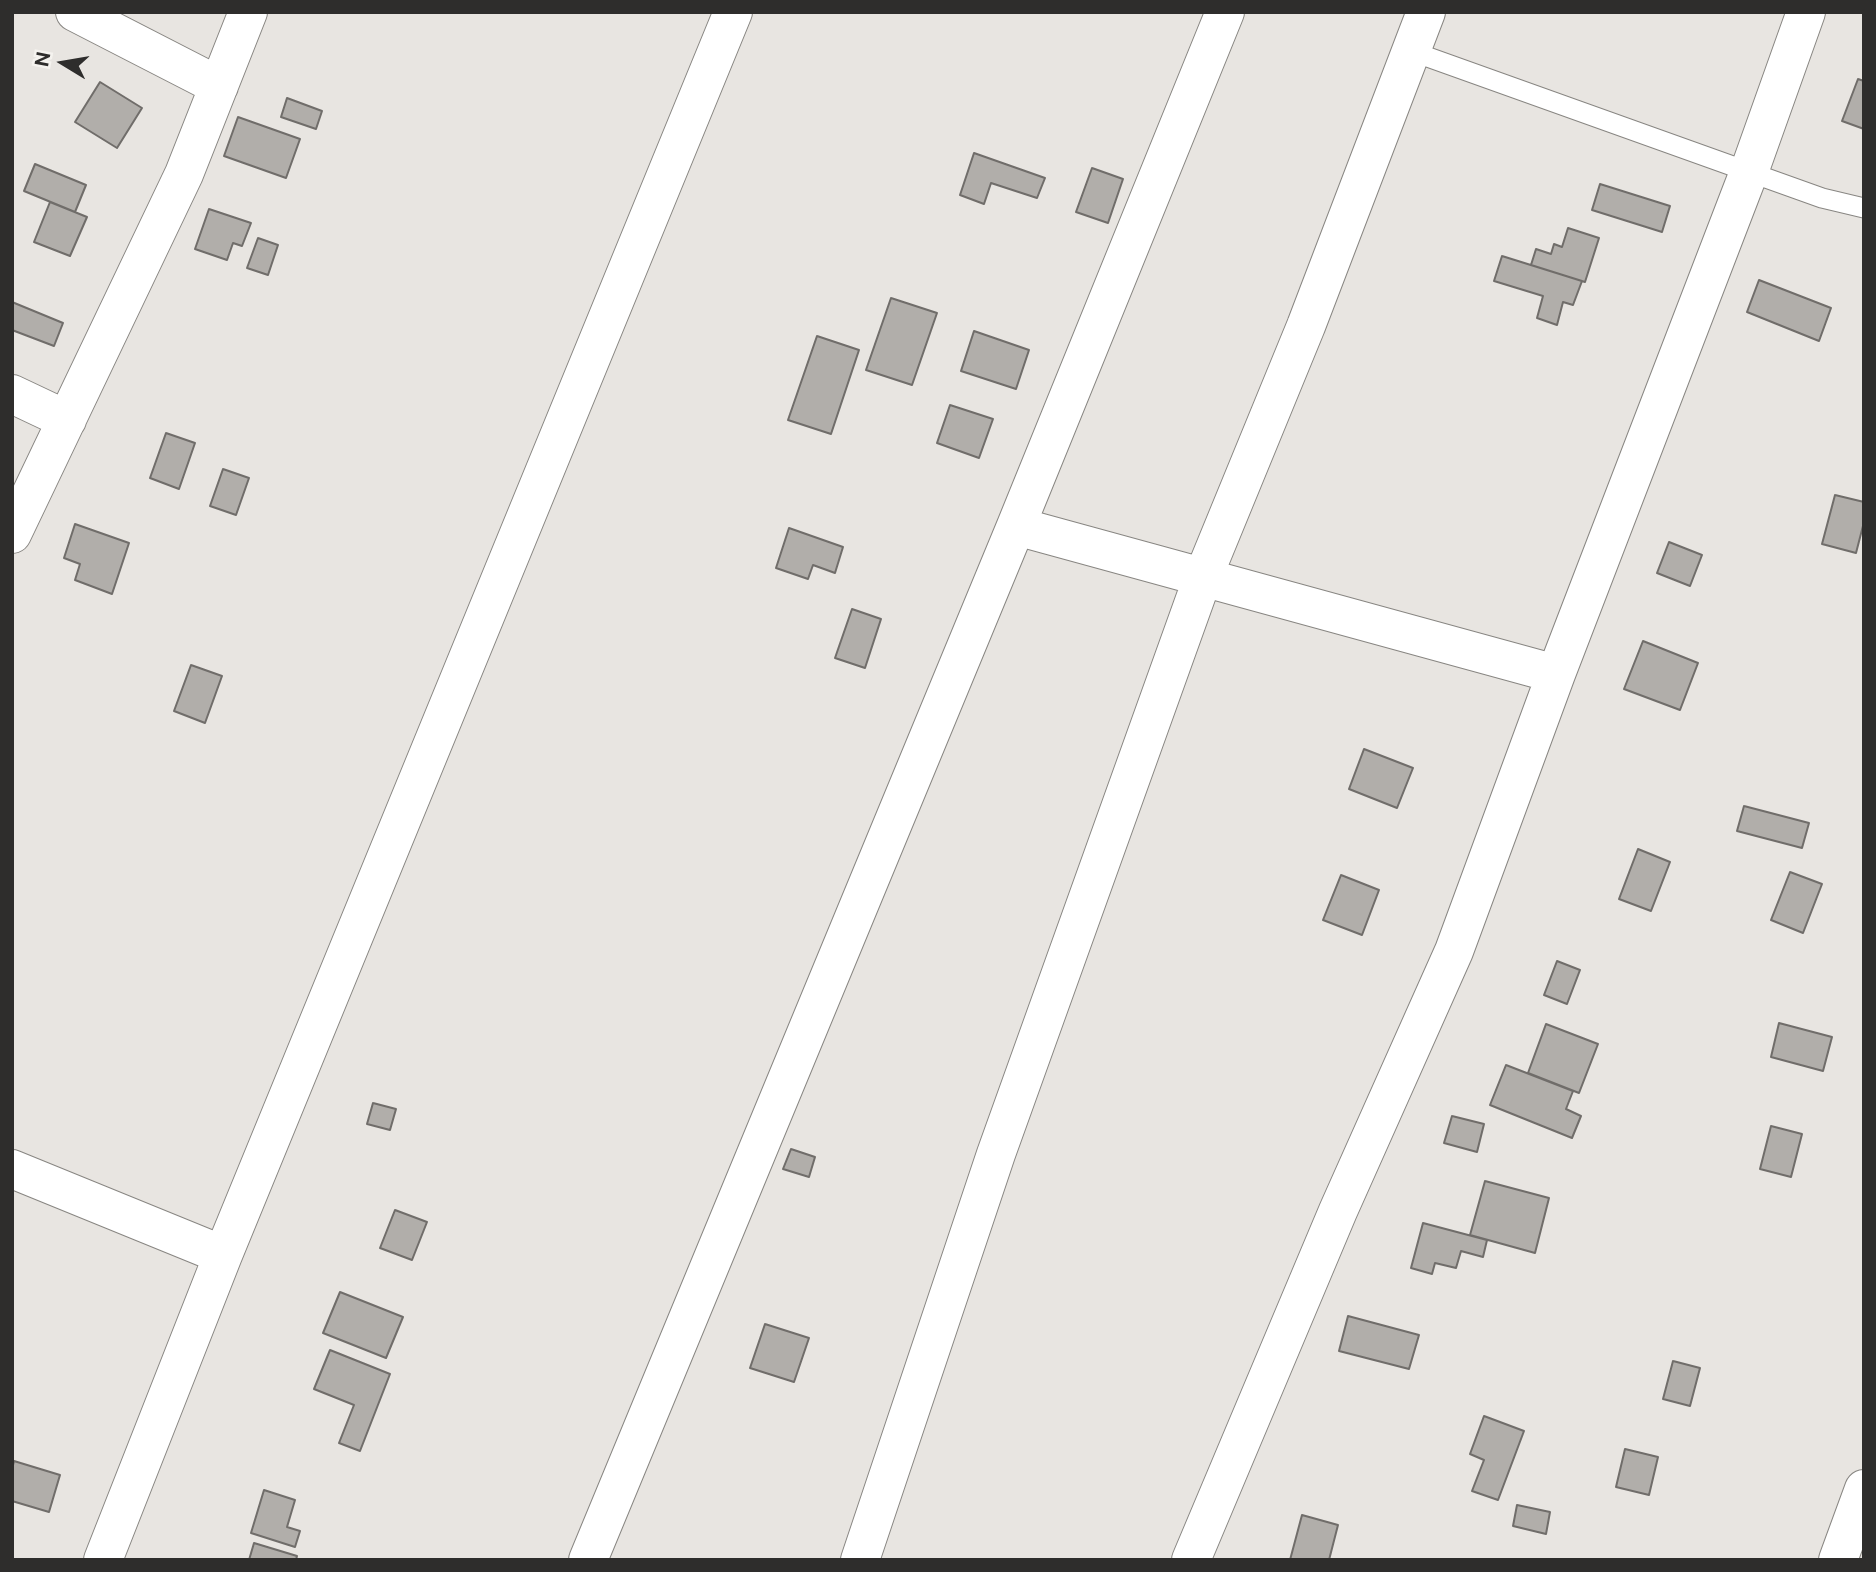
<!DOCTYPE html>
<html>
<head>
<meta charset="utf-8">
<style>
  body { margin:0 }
  #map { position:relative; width:1876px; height:1572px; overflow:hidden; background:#e8e5e1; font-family:"Public Sans",sans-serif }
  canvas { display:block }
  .frame { position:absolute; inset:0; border:14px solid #2e2d2c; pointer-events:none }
  .north { position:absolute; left:28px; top:28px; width:70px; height:70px; -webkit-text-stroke:5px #f5f3ef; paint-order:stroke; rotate:281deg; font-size:19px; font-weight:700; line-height:28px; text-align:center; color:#2e2d2c }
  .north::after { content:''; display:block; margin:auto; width:24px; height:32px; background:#2e2d2c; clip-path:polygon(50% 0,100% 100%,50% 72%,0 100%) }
</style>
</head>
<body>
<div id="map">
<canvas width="1876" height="1572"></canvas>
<div class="frame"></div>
<div class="north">N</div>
</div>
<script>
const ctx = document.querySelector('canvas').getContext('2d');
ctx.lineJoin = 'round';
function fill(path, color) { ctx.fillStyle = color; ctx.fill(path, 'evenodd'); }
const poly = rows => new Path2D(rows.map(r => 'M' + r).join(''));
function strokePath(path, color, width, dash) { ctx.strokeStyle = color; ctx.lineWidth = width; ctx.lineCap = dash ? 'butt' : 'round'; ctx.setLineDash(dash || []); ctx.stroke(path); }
const building = poly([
  [1858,79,1864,81,1864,129,1842,121,1858,79],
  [100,82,142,108,117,148,75,122,100,82],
  [287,98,322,111,316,129,281,117,287,98],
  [238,117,300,139,286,178,224,156,238,117],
  [974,153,1045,178,1037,198,991,183,984,204,960,195,974,153],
  [35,164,86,185,75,212,24,191,35,164],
  [1092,168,1123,179,1108,223,1076,212,1092,168],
  [1600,184,1670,206,1662,232,1592,210,1600,184],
  [50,202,87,217,70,256,34,242,50,202],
  [209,209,251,223,242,246,233,243,227,260,195,249,209,209],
  [1568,228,1599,238,1585,282,1531,265,1536,249,1551,254,1554,244,1562,247,1568,228],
  [258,238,278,245,268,275,247,268,258,238],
  [1502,256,1582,281,1573,305,1563,302,1557,325,1537,318,1543,296,1494,281,1502,256],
  [1759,280,1831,308,1819,341,1747,312,1759,280],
  [891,298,937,313,912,385,866,370,891,298],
  [12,302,63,323,54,346,12,330,12,302],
  [974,331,1029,350,1016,389,961,371,974,331],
  [817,336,859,350,831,434,788,420,817,336],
  [950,405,993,419,979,458,937,443,950,405],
  [166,433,195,443,179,489,150,478,166,433],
  [223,469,249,478,236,515,210,506,223,469],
  [1835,495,1864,502,1864,522,1856,553,1822,544,1835,495],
  [75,524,129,543,112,594,75,580,80,564,64,558,75,524],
  [789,528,843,547,835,573,813,565,808,579,776,568,789,528],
  [1669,542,1702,555,1690,586,1657,573,1669,542],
  [852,609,881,619,865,668,835,658,852,609],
  [1643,641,1698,663,1680,710,1624,689,1643,641],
  [191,665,222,676,205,723,174,711,191,665],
  [1364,749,1413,768,1397,808,1349,789,1364,749],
  [1744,806,1809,823,1802,848,1737,831,1744,806],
  [1638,849,1670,862,1651,911,1619,899,1638,849],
  [1790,872,1822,884,1803,933,1771,920,1790,872],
  [1341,875,1379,890,1362,935,1323,920,1341,875],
  [1557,961,1580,970,1567,1004,1544,995,1557,961],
  [1779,1023,1832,1037,1823,1071,1771,1057,1779,1023],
  [1546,1024,1598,1044,1579,1093,1528,1073,1546,1024],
  [1506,1065,1573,1091,1566,1109,1581,1116,1572,1138,1490,1105,1506,1065],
  [373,1103,396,1109,390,1130,367,1124,373,1103],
  [1452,1116,1484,1124,1477,1152,1444,1143,1452,1116],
  [1771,1126,1802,1134,1791,1177,1760,1169,1771,1126],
  [791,1149,815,1157,809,1177,783,1169,791,1149],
  [1485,1181,1549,1198,1535,1253,1470,1235,1485,1181],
  [395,1210,427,1222,412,1260,380,1248,395,1210],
  [1423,1223,1487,1240,1483,1257,1461,1251,1456,1268,1435,1263,1432,1274,1411,1268,1423,1223],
  [340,1292,403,1317,386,1358,323,1333,340,1292],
  [1348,1316,1419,1335,1409,1369,1339,1351,1348,1316],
  [765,1324,809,1338,794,1382,750,1368,765,1324],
  [330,1350,390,1374,360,1451,339,1443,354,1405,314,1389,330,1350],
  [1673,1361,1700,1368,1690,1406,1663,1399,1673,1361],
  [1484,1416,1524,1431,1498,1500,1472,1491,1484,1460,1470,1454,1484,1416],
  [1625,1449,1658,1457,1649,1495,1616,1487,1625,1449],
  [14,1461,60,1475,49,1512,12,1501,12,1469,14,1461],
  [264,1490,295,1500,287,1527,300,1531,295,1547,251,1533,264,1490],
  [1517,1505,1550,1512,1546,1534,1513,1526,1517,1505],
  [1302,1515,1338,1525,1329,1560,1290,1560,1302,1515],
  [254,1543,297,1556,296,1560,249,1560,254,1543]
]);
fill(building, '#b1aeaa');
strokePath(building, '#706d6a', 2);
const service = poly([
  [1411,51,1822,198,1864,208]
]);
const minor = poly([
  [75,12,219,86],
  [12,394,67,420],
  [1016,526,1556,674],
  [12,534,184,174,248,12],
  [12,1169,223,1255],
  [103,1560,223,1255,733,12],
  [588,1560,1016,526,1225,12],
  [860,1560,996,1154,1203,577,1306,326,1426,12],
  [1191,1560,1338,1211,1454,951,1556,674,1749,172,1806,12],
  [1838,1560,1864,1489]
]);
strokePath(service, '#888682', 21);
strokePath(minor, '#888682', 40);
strokePath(service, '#fff', 19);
strokePath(minor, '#fff', 38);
</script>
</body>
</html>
